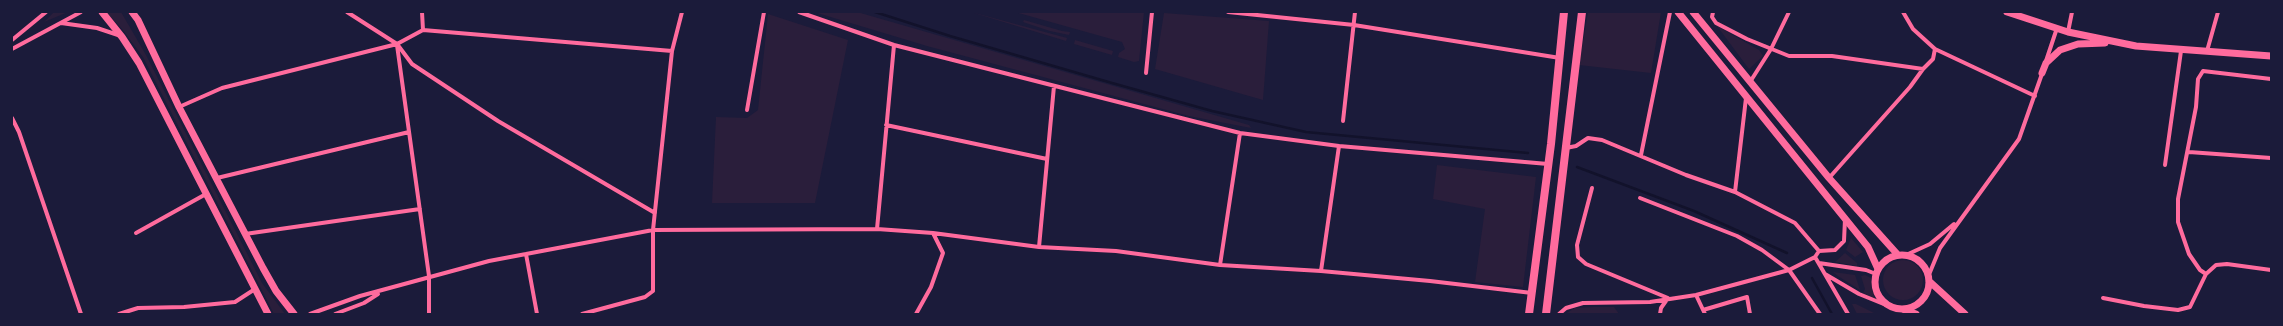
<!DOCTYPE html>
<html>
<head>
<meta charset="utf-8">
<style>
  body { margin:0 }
  #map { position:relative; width:2283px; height:326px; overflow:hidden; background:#1b1b3a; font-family:Montserrat,sans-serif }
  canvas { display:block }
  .frame { position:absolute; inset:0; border:13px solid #1b1b3a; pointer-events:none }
</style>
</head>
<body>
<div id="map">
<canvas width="2283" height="326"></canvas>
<div class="frame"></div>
</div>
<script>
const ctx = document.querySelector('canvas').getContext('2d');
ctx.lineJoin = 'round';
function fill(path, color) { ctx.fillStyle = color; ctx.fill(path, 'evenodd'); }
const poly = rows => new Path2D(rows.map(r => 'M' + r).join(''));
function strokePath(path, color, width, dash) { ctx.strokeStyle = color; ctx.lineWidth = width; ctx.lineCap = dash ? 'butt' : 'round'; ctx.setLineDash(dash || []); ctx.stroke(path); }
fill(poly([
  [54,12,68,12,44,22],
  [109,12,121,12,146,55,262,283,285,314,274,314,143,57,122,29,107,13],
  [814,12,857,12,1249,125,1251,128,1189,116,927,46],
  [971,12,1067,38,1066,41],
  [1015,12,1144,12,1139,61,1134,62,1118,57,1119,53,1125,49,1122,42],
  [1588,12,1661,12,1651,73,1579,65],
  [1164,13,1269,21,1263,100,1155,69],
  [768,14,848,40,815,203,712,203,716,117,747,118,758,110],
  [1024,20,1062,31,1070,32,1069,35,1050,31,1023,22],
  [1717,26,1759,50,1763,56,1749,69],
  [1075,40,1113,51,1112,55,1074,44],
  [1437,165,1536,177,1523,287,1475,282,1485,209,1433,199],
  [1851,238,1863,252,1855,257,1846,250],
  [1845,253,1857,263,1857,266,1835,262],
  '1883 280a20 20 0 1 1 40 0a20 20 0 1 1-40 0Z',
  [1833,272,1855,275,1860,290,1838,276],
  [1865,275,1871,278,1874,298,1863,293,1865,289,1861,276],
  [1852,304,1856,304,1876,314,1857,314],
  [1593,307,1614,307,1619,314,1565,314,1575,308]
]), '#2a1e3b');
strokePath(poly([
  [875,12,950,36,1112,83,1212,111,1306,132,1528,153],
  [1577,167,1694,211,1787,253],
  [1812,278,1832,314]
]), '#12122b', 2.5);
strokePath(poly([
  [347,12,397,44,412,64,498,121,655,213],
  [422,12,423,30],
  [799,12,894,45,1240,133,1339,146,1548,164],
  [1228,12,1354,25,1560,58],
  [1713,12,1712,17,1716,23,1747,39,1789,56,1832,56,1923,69],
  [1903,12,1913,29,1935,49,2035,96],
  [61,23,97,28,121,36],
  [2068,32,2072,12],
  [12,40,46,12],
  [397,45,429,276,429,314],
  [12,49,81,12],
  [2207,51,2218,12],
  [2046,61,2057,28],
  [1146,73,1152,12],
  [1750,82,1771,49,1789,12],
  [179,107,222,88,397,44,423,30,672,51],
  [747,110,764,12],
  [12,118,19,132,81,314],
  [1343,121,1355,12],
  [886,125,1047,159],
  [1566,148,1576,146,1588,138,1602,140,1686,175,1735,192,1795,223,1819,251,1835,250,1844,241,1845,219],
  [2189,152,2271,158],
  [1641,155,1670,12],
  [2165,165,2181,51],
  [217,178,409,132],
  [1829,178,1910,87,1923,69,1933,59,1935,49],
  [1592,188,1577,245,1578,257,1586,264,1668,298,1661,308,1660,314],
  [1735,192,1746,98],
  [1640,198,1737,236,1762,250,1789,270,1820,314],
  [877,229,894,45],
  [136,233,206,194],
  [245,234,420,209],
  [1039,247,1054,86],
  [526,254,537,314],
  [1906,255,1930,244,1954,224],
  [1815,257,1848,314],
  [1819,263,1866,270,1876,274],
  [1220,265,1240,133],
  [1321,271,1339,146],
  [1825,274,1859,294,1891,307],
  [2206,274,2200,270,2189,254,2178,222,2178,199,2196,107,2198,79,2203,71,2271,79],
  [1928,277,1940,248,2019,139,2043,71],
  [1696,295,1705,314],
  [2103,298,2144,306,2178,310,2190,307,2206,274,2216,265,2227,264,2271,270],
  [1703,310,1747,297,1750,314],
  [119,314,138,308,184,307,235,302,255,289],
  [310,314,360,296,489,261,653,230,877,229,933,233,1039,247,1116,251,1220,265,1321,271,1430,281,1532,293],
  [335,314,364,303,378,294],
  [582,314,645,297,653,291,653,230,672,51,682,12],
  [916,314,931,287,943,253,933,233],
  [1559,314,1566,308,1583,303,1650,302,1696,295,1789,270,1815,257,1819,251]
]), '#ff6b9d', 4);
strokePath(poly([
  [102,12,122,37,139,63,268,314],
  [132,12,138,20,179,107,263,268,276,291,294,314],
  [1678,12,1868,247,1878,269],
  [1693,12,1829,178,1898,255],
  [2007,12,2068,32,2136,46,2271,56],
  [2042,73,2046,63,2060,50,2078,44,2105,43],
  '1875 282a27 27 0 1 1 54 0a27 27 0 1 1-54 0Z',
  [1929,281,1965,314],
  [1902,309,1916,314]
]), '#ff6b9d', 7);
strokePath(poly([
  [1529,314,1551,144,1564,12],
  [1546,314,1582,12]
]), '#ff6b9d', 8);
</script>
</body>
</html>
